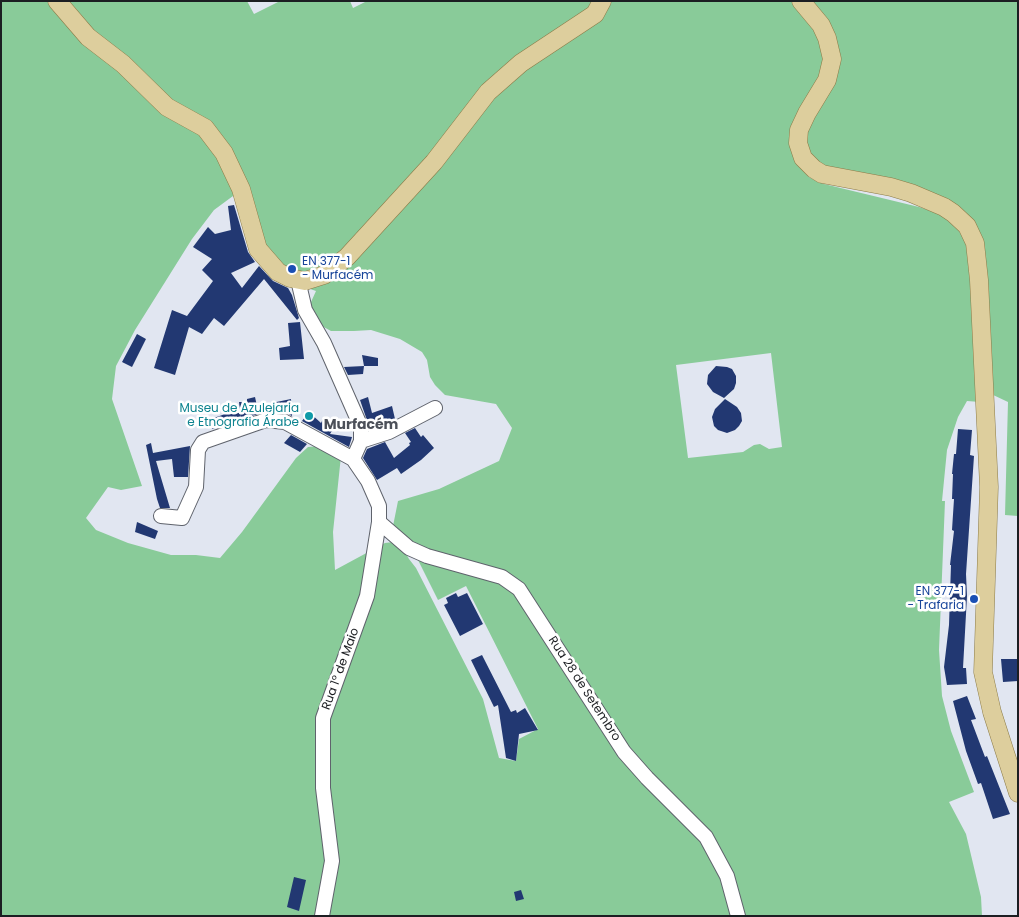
<!DOCTYPE html>
<html>
<head>
<meta charset="utf-8">
<style>
  body { margin:0 }
  #map { position:relative; width:1019px; height:917px; overflow:hidden; background:#e1e6f1; font-family:Poppins,sans-serif }
  canvas { display:block }
  .frame { position:absolute; inset:0; border:2px solid #1c1e22; pointer-events:none }
</style>
</head>
<body>
<div id="map">
<canvas width="1019" height="917"></canvas>
<div class="frame"></div>
</div>
<script>
const ctx = document.querySelector('canvas').getContext('2d');
ctx.lineJoin = 'round';
function fill(path, color) { ctx.fillStyle = color; ctx.fill(path, 'evenodd'); }
const poly = rows => new Path2D(rows.map(r => 'M' + r).join(''));
function strokePath(path, color, width, dash) { ctx.strokeStyle = color; ctx.lineWidth = width; ctx.lineCap = dash ? 'butt' : 'round'; ctx.setLineDash(dash || []); ctx.stroke(path); }
function drawText(font, color, halo, rows, align = 'center') {
  ctx.font = font + ' Poppins,sans-serif'; ctx.lineWidth = 5; ctx.setLineDash([]); ctx.textBaseline = 'middle'; ctx.strokeStyle = halo; ctx.fillStyle = color; for (const [text, x, y, turn = 0] of rows) {
    ctx.save(); ctx.translate(x, y); ctx.rotate((+turn || 0) * Math.PI / 180); ctx.textAlign = isNaN(turn) ? turn : align; if (halo) ctx.strokeText(text, 0, 0); ctx.fillText(text, 0, 0); ctx.restore();
  }
}
fill(poly([
  [1,1,247,1,254,14,280,1,350,1,353,8,367,1,1018,1,1018,516,1005,515,1008,402,989,393,983,249,975,227,959,211,935,198,880,181,834,174,818,167,809,156,805,145,790,143,790,147,798,165,809,177,824,184,919,207,937,213,945,218,959,231,969,248,972,257,975,280,980,402,967,401,958,417,947,450,942,501,945,501,939,650,942,696,951,731,974,792,949,802,966,834,981,897,982,916,741,916,731,875,717,848,708,835,649,776,626,750,521,587,503,575,428,553,411,546,393,526,398,501,439,489,499,461,512,428,496,404,445,395,435,385,430,377,427,360,422,352,400,339,371,330,354,331,331,331,320,325,311,312,311,302,316,291,281,279,268,268,255,252,241,203,233,196,214,210,192,239,135,330,116,366,112,399,142,486,121,490,108,487,86,518,96,530,128,543,171,555,196,555,220,558,242,532,296,458,308,447,321,446,341,456,333,532,335,570,385,543,393,542,401,545,409,559,416,568,483,699,499,758,516,761,519,739,538,729,466,586,438,600,416,556,434,562,495,577,512,586,522,596,622,753,645,779,704,838,719,864,733,916,1,916],
  [771,353,782,447,769,449,760,444,754,445,743,452,688,458,676,365]
]), '#89cb99');
fill(poly([
  [234,205,248,252,255,262,231,273,242,288,259,266,273,281,288,288,292,295,299,318,297,320,264,279,224,326,214,318,202,334,189,327,175,375,154,368,172,310,187,316,213,281,202,270,212,259,193,247,208,227,215,234,231,230,228,206],
  [300,322,304,359,280,360,279,348,290,346,288,323],
  [137,334,146,339,132,367,122,362],
  [362,355,378,358,378,366,364,366],
  [364,366,363,374,348,375,344,367],
  [716,366,727,367,732,369,736,376,736,383,734,389,724,398,713,392,707,384,708,375],
  [255,397,257,406,291,399,292,416,286,413,264,412,212,429,211,419,228,413,240,413,241,419,239,402,247,402,247,399],
  [368,397,372,413,392,406,395,419,370,429,360,400],
  [725,399,737,407,741,413,742,421,739,426,735,430,727,433,718,430,714,426,712,417,715,409],
  [309,412,321,423,324,417,336,424,330,434,352,437,349,447,302,421],
  [415,428,421,437,423,435,434,448,421,460,401,474,397,468,377,480,363,458,367,449,385,442,394,458,410,445,409,443,411,442,405,433],
  [958,429,972,430,970,455,974,456,966,574,967,596,963,668,966,668,967,684,947,685,944,667,949,625,951,565,950,565,954,531,952,530,954,499,952,499,953,474,952,474,954,454,956,454],
  [291,435,307,444,300,452,284,443],
  [151,443,153,453,190,446,188,477,174,477,172,459,156,461,170,508,160,508,157,499,146,445],
  [137,522,158,531,155,539,135,532],
  [456,593,458,597,467,593,483,624,460,636,444,605,448,603,446,598],
  [482,655,511,712,516,710,517,713,525,708,538,730,519,734,516,761,506,758,498,705,494,707,471,660],
  [1001,659,1018,659,1018,681,1003,682],
  [967,696,976,719,971,720,985,757,987,756,1010,814,993,819,981,783,978,784,966,751,953,701],
  [294,877,306,880,299,911,287,907],
  [521,890,524,899,516,901,514,892]
]), '#223872');
const minor = poly([
  [298,280,305,310,324,343,361,427,361,441],
  [353,459,361,441,389,432,435,408],
  [161,516,182,518,196,487,198,450,203,442,266,420,285,422,353,459,368,481,379,506,379,522,367,596,323,718,323,788,332,861,322,916],
  [379,522,409,548,427,556,502,577,519,589,624,752,647,778,706,837,727,876,738,916]
]);
const major = poly([
  [57,1,88,37,123,64,167,107,205,128,224,153,241,189,258,249,278,272,290,278,305,281,324,275,347,257,434,162,488,92,521,63,595,14,602,1],
  [801,1,821,25,827,38,832,59,827,80,807,113,799,130,798,143,803,158,814,169,822,174,891,187,911,193,944,207,953,213,967,226,975,243,979,280,989,487,983,672,992,712,1018,793]
]);
strokePath(minor, '#5f636c', 16);
strokePath(major, '#8b7b48', 19);
strokePath(minor, '#fff', 14);
strokePath(major, '#ddce9d', 18);
for (const [x, y, r, color] of [
  [292,269,5,"#1a4fb4"],
  [309,416,5,"#0f9aa8"],
  [974,599,5,"#1a4fb4"]
]) { const dot = new Path2D(); dot.arc(x, y, r, 0, 2 * Math.PI); ctx.fillStyle = color; ctx.fill(dot); strokePath(dot, '#fff', 2); }
drawText('12px', '#164399', '#fff', [
  ["EN 377-1",302,262],
  ["- Murfacém",302,276],
  ["EN 377-1",964,592,"right"],
  ["- Trafaria",964,606,"right"]
], 'left');
drawText('12px', '#0d838f', '#fff', [
  ["Museu de Azulejaria",299,409],
  ["e Etnografia Árabe",299,423]
], 'right');
drawText('12px', '#1c1e22', '#fff', [
  ["Rua 1º de Maio",341,669,-70],
  ["Rua 28 de Setembro",584,689,57]
]);
drawText('bold 14px', '#4c5059', '#fff', [
  ["Murfacém",361,425]
]);
</script>
</body>
</html>
